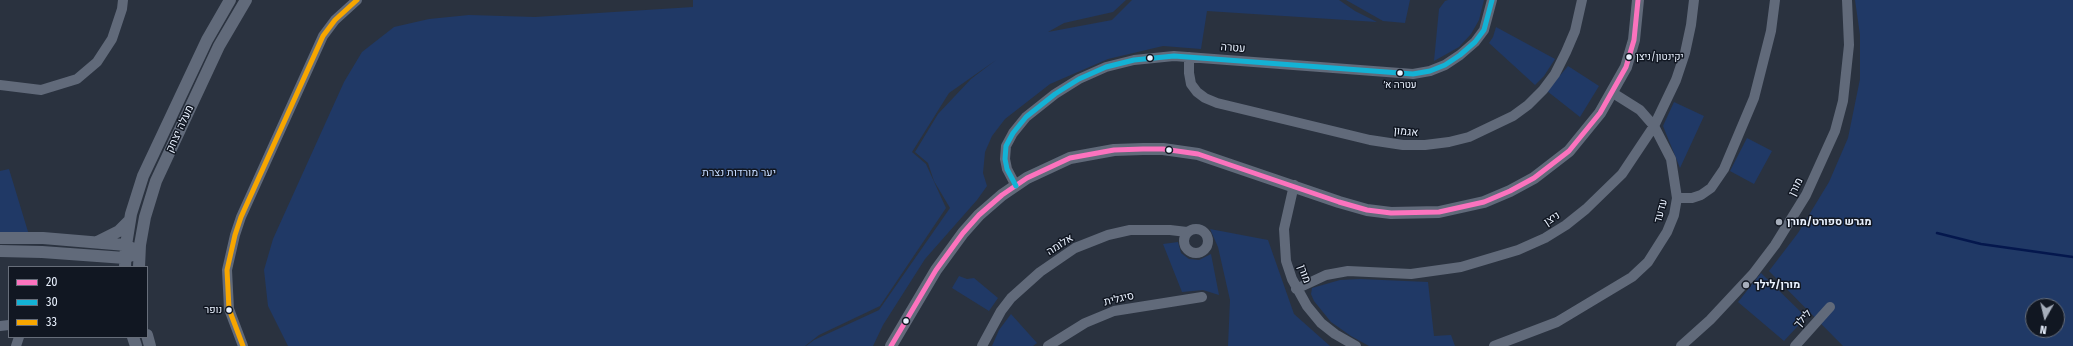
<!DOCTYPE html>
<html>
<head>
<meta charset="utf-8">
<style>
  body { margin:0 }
  #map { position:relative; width:2073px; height:346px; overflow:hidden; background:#2a323f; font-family:"Fira Sans Condensed",sans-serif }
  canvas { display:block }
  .legend { position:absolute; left:8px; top:266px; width:140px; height:72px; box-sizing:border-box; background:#111722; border:1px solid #676e7a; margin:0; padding:5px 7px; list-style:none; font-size:12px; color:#e9f1fe }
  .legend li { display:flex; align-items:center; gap:8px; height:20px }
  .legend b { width:20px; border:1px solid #676e7a }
  .north { position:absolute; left:2025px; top:298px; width:40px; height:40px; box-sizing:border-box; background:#111722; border:1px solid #676e7a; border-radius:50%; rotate:188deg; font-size:11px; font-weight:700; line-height:16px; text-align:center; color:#e9f1fe }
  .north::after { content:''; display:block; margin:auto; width:14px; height:18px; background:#a6aebb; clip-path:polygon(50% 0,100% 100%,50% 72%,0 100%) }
</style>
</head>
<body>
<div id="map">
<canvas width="2073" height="346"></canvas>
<ul class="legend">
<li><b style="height:5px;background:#fc73be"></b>20</li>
<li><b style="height:5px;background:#13b2d5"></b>30</li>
<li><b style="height:5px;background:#f7a600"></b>33</li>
</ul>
<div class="north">N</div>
</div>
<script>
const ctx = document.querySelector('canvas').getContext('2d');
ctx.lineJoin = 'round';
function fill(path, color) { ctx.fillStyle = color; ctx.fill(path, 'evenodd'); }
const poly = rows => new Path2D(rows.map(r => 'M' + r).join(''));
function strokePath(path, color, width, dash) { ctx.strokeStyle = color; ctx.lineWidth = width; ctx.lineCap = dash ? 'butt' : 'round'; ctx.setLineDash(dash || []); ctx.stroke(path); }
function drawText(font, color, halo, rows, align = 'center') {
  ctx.font = font + ' "Fira Sans Condensed",Heebo,sans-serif'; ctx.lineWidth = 3; ctx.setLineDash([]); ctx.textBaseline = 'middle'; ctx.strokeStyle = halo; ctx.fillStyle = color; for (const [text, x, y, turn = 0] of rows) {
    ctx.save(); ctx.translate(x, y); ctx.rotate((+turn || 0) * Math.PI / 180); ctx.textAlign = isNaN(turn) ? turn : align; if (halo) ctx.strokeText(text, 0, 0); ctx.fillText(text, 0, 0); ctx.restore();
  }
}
fill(poly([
  [693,0,1126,0,1113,12,1064,23,1048,32,1112,20,1132,0,1339,0,1355,11,1377,22,1207,11,1201,49,1163,46,1108,59,1050,84,1005,119,992,136,985,152,983,173,987,186,977,200,925,259,883,325,873,346,806,346,814,340,879,310,950,208,934,181,928,163,915,152,938,114,971,79,996,60,949,93,912,152,926,164,946,208,880,306,819,335,805,346,288,346,268,306,264,270,273,239,344,82,362,52,394,27,429,19,469,15,535,17,693,7],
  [1346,0,1410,0,1405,23,1383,21],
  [1448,0,1484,0,1479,20,1471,34,1459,47,1434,61,1439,9,1445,1],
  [1855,0,2073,0,2073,346,1843,346,1769,271,1798,233,1829,182,1848,138,1860,79,1860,35],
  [2033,306,2057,306,2057,330,2033,330],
  [1496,27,1555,59,1544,76,1535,85,1489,43,1493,37],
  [1568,66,1599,86,1580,117,1547,91],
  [1674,102,1704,116,1680,168,1663,126],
  [1747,138,1772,151,1754,184,1730,171],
  [9,169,29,235,0,237,0,171],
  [1210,229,1268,240,1294,314,1330,346,1228,346,1230,300,1218,247],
  [1178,242,1181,253,1189,259,1199,260,1211,254,1219,295,1203,290,1182,292,1163,244],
  [1761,273,1806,317,1784,341,1738,302],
  [959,276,967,279,974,278,998,298,989,311,952,288],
  [1360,279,1428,282,1434,336,1451,335,1455,346,1369,346,1351,336,1331,322,1314,301,1311,294,1312,288,1340,280],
  [1011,314,1037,343,1033,346,992,346,999,330]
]), '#203966');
strokePath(poly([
  [1937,233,1981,244,2073,257]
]), '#04174d', 2.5);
strokePath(poly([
  [1189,57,1189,73,1191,84,1197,92,1205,98,1217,103,1370,140,1403,145,1425,145,1449,142,1469,137,1513,116,1528,105,1543,90,1555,74,1566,52,1575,31,1582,0],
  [0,85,41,90,77,79,97,62,112,39,122,9,123,0],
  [1613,93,1640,110,1654,126,1671,159,1677,198],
  [1294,185,1284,229,1286,261,1292,279,1307,306,1321,323,1335,334,1356,346],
  [1016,186,1007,169,1005,159,1006,146,1013,133,1026,117,1055,94,1079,79,1106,67,1134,60,1174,56,1413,74,1430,71,1445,65,1460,55,1475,42,1484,30,1492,0],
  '1184 241a12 12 0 1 1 24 0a12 12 0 1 1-24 0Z',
  [1296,289,1326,275,1348,271,1411,274,1461,267,1518,250,1545,238,1566,225,1586,209,1622,174,1654,126,1676,80,1685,53,1691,25,1694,0],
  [0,326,9,325],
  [16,346,19,337],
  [243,346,229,309,227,270,235,235,241,217,323,36,335,20,357,0],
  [982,346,1001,311,1011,298,1040,272,1075,248,1108,235,1130,230,1170,230,1187,232],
  [1048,346,1085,323,1114,311,1202,297],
  [1494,346,1557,322,1632,277,1648,262,1667,232,1674,215,1677,198,1692,198,1701,195,1711,188,1724,169,1754,98,1771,31,1775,0],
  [1681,346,1710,320,1753,274,1775,245,1806,195,1835,131,1843,101,1849,45,1847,0],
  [1795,346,1830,307]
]), '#616a7a', 10);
strokePath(poly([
  [0,238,43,238,126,245,133,249],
  [97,242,119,231,130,220],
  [0,251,42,252,125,258,132,255],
  [125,267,126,245,131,214,143,176,207,40,230,0],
  [139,267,140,245,145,217,156,181,219,46,246,0],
  [147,335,150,346],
  [133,337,136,346],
  [891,346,936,270,963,233,979,215,1002,195,1027,178,1070,158,1114,150,1143,149,1163,149,1198,154,1339,202,1367,210,1391,213,1439,212,1484,202,1510,191,1534,178,1569,151,1600,113,1626,67,1634,40,1638,0]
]), '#616a7a', 12);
strokePath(poly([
  [891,346,936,270,963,233,979,215,1002,195,1027,178,1070,158,1114,150,1143,149,1163,149,1198,154,1339,202,1367,210,1391,213,1439,212,1484,202,1510,191,1534,178,1569,151,1600,113,1626,67,1634,40,1638,0]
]), '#fc73be', 5);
strokePath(poly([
  [1016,186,1007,169,1005,159,1006,146,1013,133,1026,117,1055,94,1079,79,1106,67,1134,60,1174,56,1413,74,1430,71,1445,65,1460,55,1475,42,1484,30,1492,0]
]), '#13b2d5', 5);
strokePath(poly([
  [243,346,229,309,227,270,235,235,241,217,323,36,335,20,357,0]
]), '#f7a600', 5);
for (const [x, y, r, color] of [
  [1629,57,3.5,"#e9f1fe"],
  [1150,58,3.5,"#e9f1fe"],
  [1400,73,3.5,"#e9f1fe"],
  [1169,150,3.5,"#e9f1fe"],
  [1779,222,4,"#a6aebb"],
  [1746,285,4,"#a6aebb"],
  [229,310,3.5,"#e9f1fe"],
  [906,321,3.5,"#e9f1fe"]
]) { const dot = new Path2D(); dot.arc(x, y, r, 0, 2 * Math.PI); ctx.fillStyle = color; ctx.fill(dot); strokePath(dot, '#111722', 1.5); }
drawText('10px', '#e9f1fe', '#111722', [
  ["יקינטון/ניצן",1636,57],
  ["עטרה א׳",1400,85,"center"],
  ["נופר",222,310,"right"]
], 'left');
drawText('11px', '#e9f1fe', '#111722', [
  ["עטרה",1233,48,5],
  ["מעלה יצחק",180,129,-65],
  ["אגמון",1406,132,5],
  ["מורן",1796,187,-63],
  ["עדעד",1661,211,-75],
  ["ניצן",1552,219,-33],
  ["אלומה",1060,245,-32],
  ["מורן",1304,274,70],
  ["סיגלית",1119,299,-13],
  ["לילך",1803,319,-48]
]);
drawText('11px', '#c4daff', '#111722', [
  ["יער מורדות נצרת",739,173]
]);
drawText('bold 11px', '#e9f1fe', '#111722', [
  ["מגרש ספורט/מורן",1787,222],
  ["מורן/לילך",1754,285]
], 'left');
</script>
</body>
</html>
